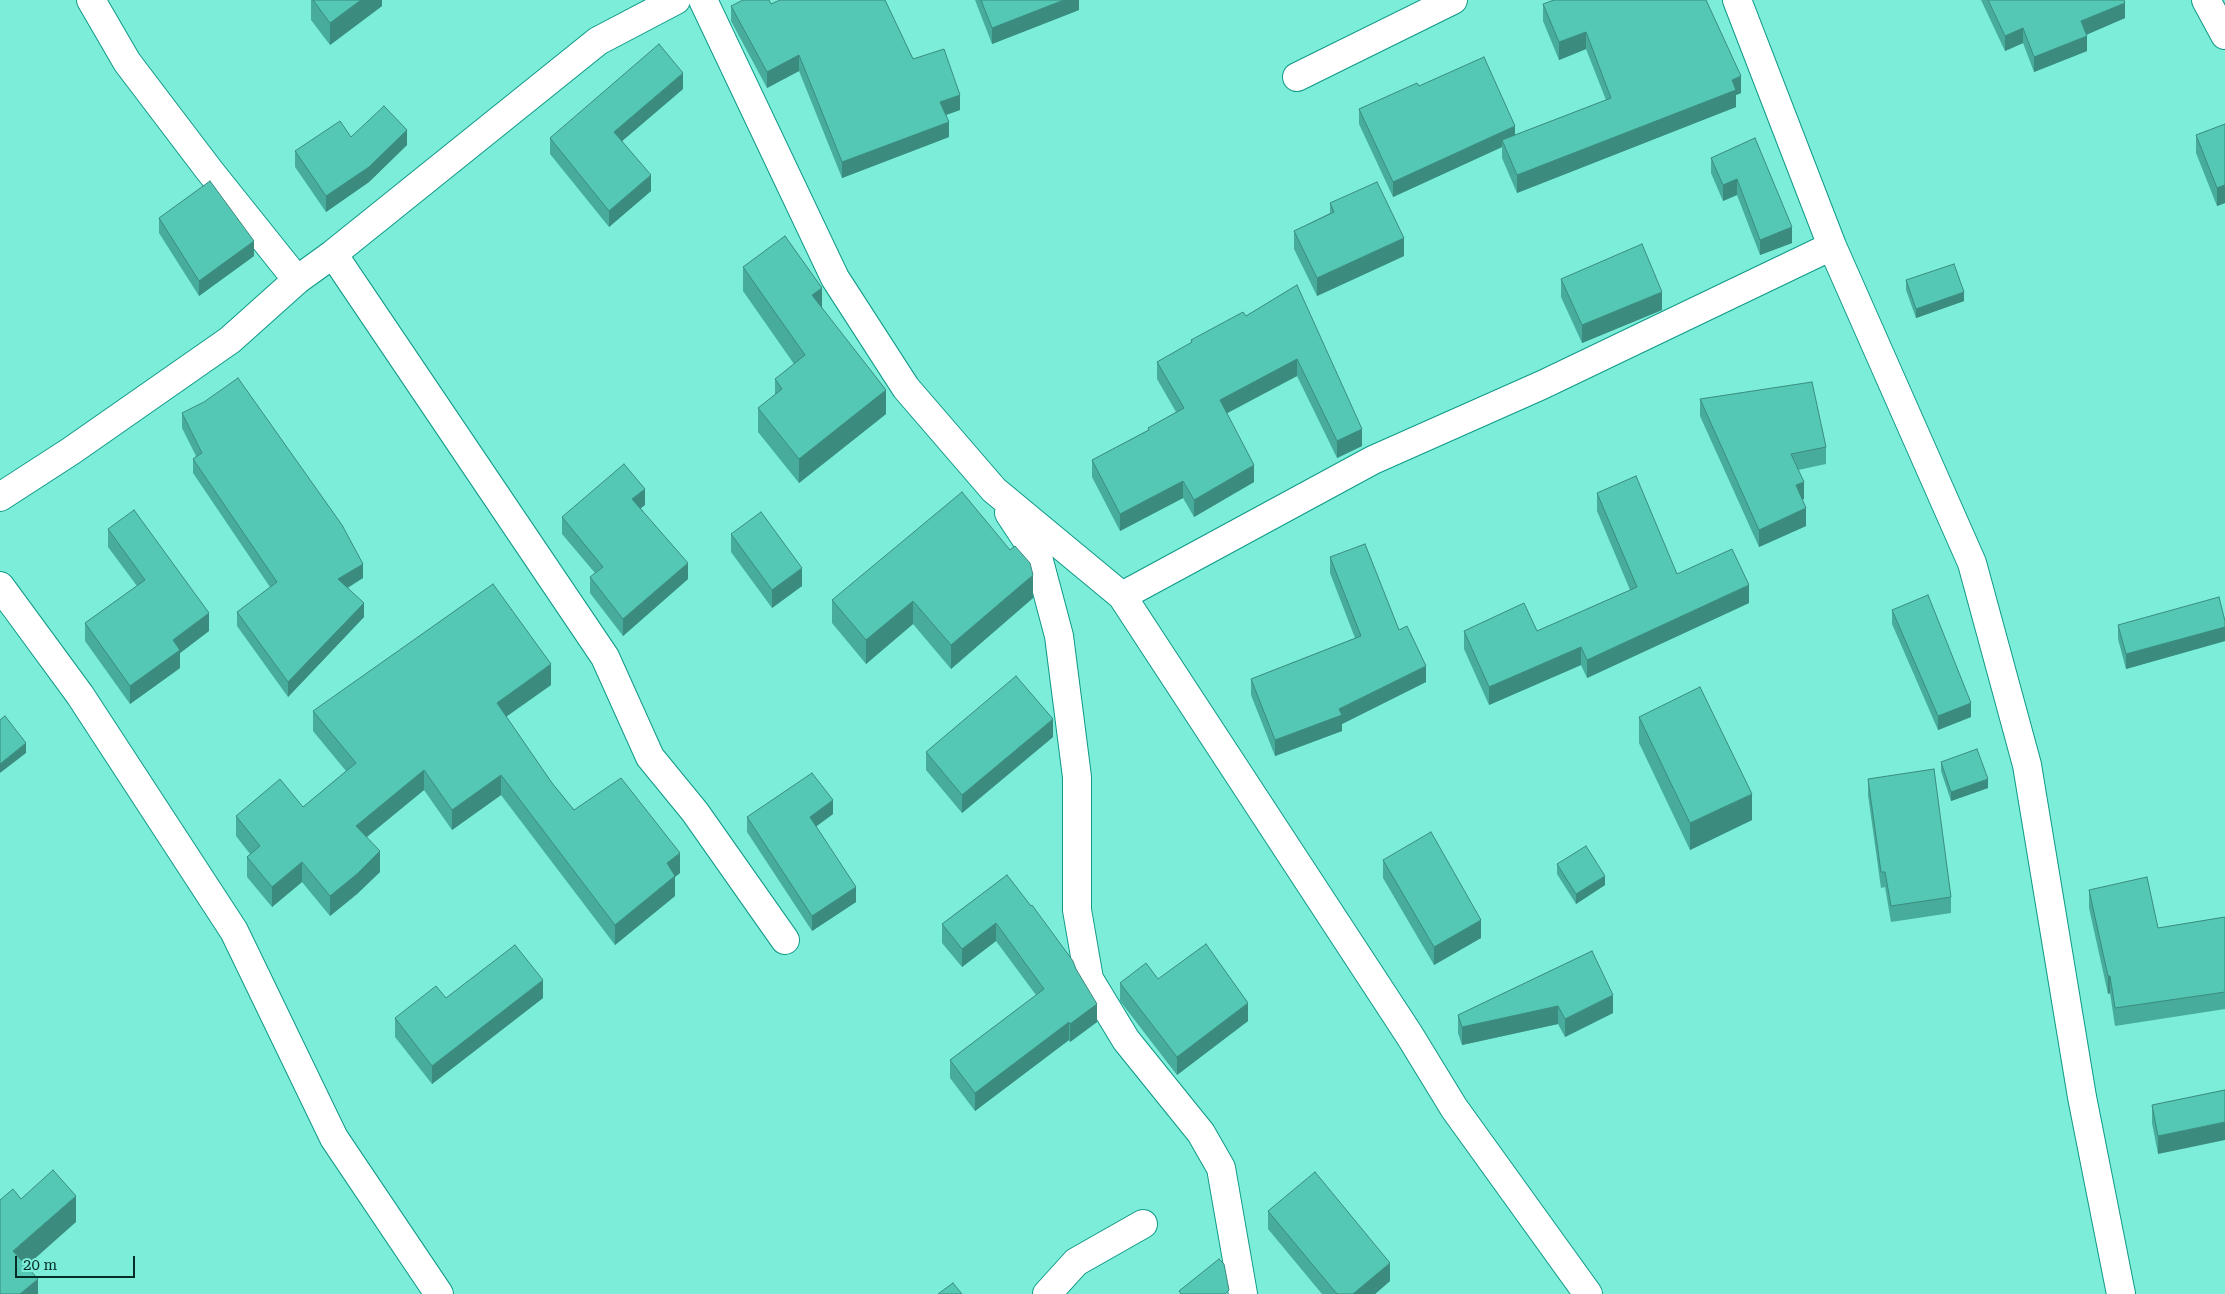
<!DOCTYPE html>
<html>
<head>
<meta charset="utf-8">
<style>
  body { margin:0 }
  #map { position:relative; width:2225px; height:1294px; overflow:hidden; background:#7cedd9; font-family:"Roboto Serif",serif }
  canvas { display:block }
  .scale { position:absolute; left:15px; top:1256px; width:120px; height:22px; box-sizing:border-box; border:2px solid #052c26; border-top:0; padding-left:6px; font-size:15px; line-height:18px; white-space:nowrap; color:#052c26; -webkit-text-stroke:4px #7cedd9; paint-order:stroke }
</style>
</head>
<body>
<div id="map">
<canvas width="2225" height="1294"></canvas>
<div class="scale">20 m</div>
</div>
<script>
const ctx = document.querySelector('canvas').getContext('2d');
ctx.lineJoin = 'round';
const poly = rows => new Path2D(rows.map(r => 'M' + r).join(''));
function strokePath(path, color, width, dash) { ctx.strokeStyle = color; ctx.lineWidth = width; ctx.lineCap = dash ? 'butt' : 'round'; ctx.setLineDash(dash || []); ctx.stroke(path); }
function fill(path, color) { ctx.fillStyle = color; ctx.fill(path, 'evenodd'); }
const street = poly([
  [91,0,127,62,209,170,297,280],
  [703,0,835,278,906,388,994,490,1122,596,1373,460,1542,385,1832,246],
  [1737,0,1832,246,1972,563,2027,765,2082,1097,2121,1294],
  [2206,0,2225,35],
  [1297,77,1453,0],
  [333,254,605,657,650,757,695,812,785,940],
  [0,497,71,451,230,340,297,280,333,254,598,41,676,0],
  [1009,513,1038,557,1059,636,1077,777,1077,910,1089,979,1126,1040,1201,1133,1221,1168,1243,1294],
  [0,586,80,695,234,931,334,1138,439,1294],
  [1122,596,1410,1036,1454,1108,1588,1294],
  [1047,1294,1076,1262,1143,1224]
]);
strokePath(street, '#0f9987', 30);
strokePath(street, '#fff', 28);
fill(poly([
  [311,0,382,0,382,6,330,45,311,20],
  [975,0,1079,0,1079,10,992,44],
  [1981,0,2124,0,2125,18,2086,35,2087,51,2034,72,2023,43,2005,51],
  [771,4,913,59,960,110,946,115,949,137,842,178,799,71,767,88,731,21,731,6],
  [1543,4,1741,93,1736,95,1736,107,1517,193,1502,158,1502,147,1393,197,1359,124,1359,109,1419,86,1515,135,1606,100,1586,49,1559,60,1543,21],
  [683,89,622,141,651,191,609,227,550,154,550,138],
  [2225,124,2225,203,2217,206,2196,153,2196,135],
  [351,137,407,145,369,182,326,212,295,167,295,151],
  [1755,138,1792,243,1760,255,1737,195,1723,201,1711,173,1711,158],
  [1330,203,1404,256,1317,296,1294,249,1294,231,1330,213],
  [159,218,254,256,199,296,159,233],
  [743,267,822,308,886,414,799,483,758,432,758,408,775,395,775,379,794,364,743,291],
  [1561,279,1662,310,1582,343,1561,297],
  [1906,280,1964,301,1916,318,1906,290],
  [1297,285,1362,446,1337,458,1297,376,1227,413,1254,482,1194,517,1183,498,1120,531,1092,477,1092,460,1148,430,1148,428,1176,412,1157,379,1157,362,1191,343,1191,340,1246,316],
  [1700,399,1826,447,1826,464,1798,470,1804,499,1802,500,1806,526,1759,547,1700,416],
  [182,413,363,578,348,588,364,617,288,697,237,626,237,612,270,587,193,473,193,459,196,456,182,428],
  [1597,493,1677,574,1749,603,1587,678,1581,665,1489,705,1464,649,1464,631,1537,631,1630,590,1597,511],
  [645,505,641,508,688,579,623,636,590,593,590,577,595,573,562,534,562,517],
  [108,529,209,631,180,653,180,668,130,704,85,641,85,623,137,586,108,547],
  [731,534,802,586,772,608,731,552],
  [1010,550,1033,598,951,669,913,624,866,664,832,623,832,600],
  [1330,557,1399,630,1426,682,1342,724,1342,731,1275,756,1251,695,1251,679,1355,638,1330,573],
  [1892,610,1971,717,1938,730,1892,624],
  [2225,621,2225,641,2126,669,2118,639,2118,625],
  [551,685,506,717,552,783,574,810,680,873,675,877,675,896,615,945,501,795,452,830,424,790,366,837,380,872,357,894,330,916,302,882,272,907,247,877,247,857,250,854,236,836,236,816,303,807,346,771,313,731,313,711],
  [1639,717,1752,820,1690,850,1639,743],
  [1053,737,962,813,926,770,926,752],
  [1941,762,1988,788,1951,801,1941,771],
  [1868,779,1951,897,1951,913,1891,922,1885,887,1881,888,1868,795],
  [833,814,816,826,856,902,812,931,747,832,747,817],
  [1383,860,1481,938,1434,965,1383,878],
  [1557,864,1605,885,1576,904,1557,874],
  [1007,875,1076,969,1097,1022,1070,1042,1069,1040,975,1111,950,1078,950,1060,1036,995,996,941,962,967,942,943,942,924],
  [2089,890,2158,928,2225,917,2225,1009,2115,1026,2110,993,2108,994,2089,908],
  [1592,951,1613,1013,1565,1037,1558,1024,1462,1045,1458,1033,1458,1015],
  [1158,979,1248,1021,1177,1075,1120,1001,1120,983],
  [446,998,543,998,432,1084,395,1037,395,1018],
  [2225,1090,2158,1154,2152,1123,2152,1105],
  [1268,1211,1390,1281,1375,1294,1322,1294,1268,1229]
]), '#48ac9c');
fill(poly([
  [361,0,382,0,382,6,330,45,330,23],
  [1064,0,1079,0,1079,10,992,44,992,28],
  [2125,3,2125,18,2081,37,2081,21],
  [2023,28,2023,43,2005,51,2005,36],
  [1586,32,1586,49,1559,60,1559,42],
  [2087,36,2087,51,2034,72,2034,57],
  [799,55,799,71,767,88,767,72],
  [683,73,683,89,614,148,614,132],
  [1741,76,1741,93,1736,95,1736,107,1517,193,1517,175],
  [960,95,960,110,940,117,940,102],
  [949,122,949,137,842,178,842,162],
  [1515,126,1515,141,1502,140,1502,147,1393,197,1393,182],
  [407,130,407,145,369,182,326,212,326,196],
  [651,175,651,191,609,227,609,211],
  [1737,179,1737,195,1723,201,1723,185],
  [2225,185,2225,203,2217,206,2217,188],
  [1792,227,1792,243,1760,255,1760,240],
  [1404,238,1404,256,1317,296,1317,278],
  [254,241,254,256,199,296,199,281],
  [822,288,822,312,812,295],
  [1662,292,1662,310,1582,343,1582,325],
  [1964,292,1964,301,1916,318,1916,309],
  [1297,359,1297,376,1220,417,1220,400],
  [886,390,886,414,799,483,799,459],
  [1362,429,1362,446,1337,458,1337,441],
  [1254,465,1254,482,1194,517,1194,500],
  [1183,481,1183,498,1120,531,1120,514],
  [1804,482,1804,499,1796,502,1796,485],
  [645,489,645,505,632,515,632,499],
  [1806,508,1806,526,1759,547,1759,530],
  [688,563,688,579,623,636,623,619],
  [363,564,363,578,338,593,338,579],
  [802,568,802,586,772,608,772,590],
  [1033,575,1033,598,951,669,951,645],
  [1749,585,1749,603,1587,678,1587,660],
  [913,601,913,624,866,664,866,640],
  [364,603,364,617,288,697,288,682],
  [209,613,209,631,180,653,180,668,130,704,130,686,173,640],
  [2225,627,2225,641,2126,669,2126,654],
  [1581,647,1581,665,1489,705,1489,687],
  [551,664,551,685,497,723,497,703],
  [1426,666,1426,682,1342,724,1342,731,1275,756,1275,740],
  [1971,703,1971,717,1938,730,1938,716],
  [1053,719,1053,737,962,813,962,795],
  [26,743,26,753,0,773,0,764],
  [424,770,424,790,356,846,356,826],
  [501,775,501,795,452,830,452,810],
  [1988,779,1988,788,1951,801,1951,792],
  [1752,794,1752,820,1690,850,1690,823],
  [833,800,833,814,810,831,810,817],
  [380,851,380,872,357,894,330,916,330,896],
  [680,853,680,873,675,877,675,896,615,945,615,925,667,863],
  [302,862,302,882,272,907,272,887],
  [1605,876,1605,885,1576,904,1576,894],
  [856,887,856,902,812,931,812,916],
  [1481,920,1481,938,1434,965,1434,947],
  [996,923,996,941,962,967,962,949],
  [2108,976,2110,976,2110,993,2108,994],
  [543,980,543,998,432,1084,432,1066],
  [1613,995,1613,1013,1565,1037,1565,1019],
  [1248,1003,1248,1021,1177,1075,1177,1057],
  [1097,1004,1097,1022,1070,1042,1070,1024],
  [1558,1006,1558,1024,1462,1045,1462,1027],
  [1069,1022,1069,1040,975,1111,975,1093],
  [2225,1122,2225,1140,2158,1154,2158,1136],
  [76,1196,76,1222,13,1278,13,1251],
  [1390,1263,1390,1281,1375,1294,1353,1294],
  [38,1279,38,1294,20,1294]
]), '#3b8c7f');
const building = poly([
  [313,0,361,0,330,23,313,0],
  [743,0,769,0,771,4,780,0,885,0,913,59,944,49,960,95,940,102,949,122,842,162,799,55,767,72,731,6,743,0],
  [981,0,1064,0,992,28,981,0],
  [1554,0,1706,0,1741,76,1732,80,1736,90,1517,175,1502,140,1611,98,1586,32,1559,42,1543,4,1554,0],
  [1988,0,2124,0,2125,3,2081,21,2087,36,2034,57,2023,28,2005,36,1988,0],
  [659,44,683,73,614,132,651,175,609,211,550,138,659,44],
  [1484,57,1515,126,1393,182,1359,109,1417,83,1419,86,1484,57],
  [384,106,407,130,369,167,326,196,295,151,340,121,351,137,384,106],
  [2225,124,2225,185,2217,188,2196,135,2225,124],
  [1755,138,1792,227,1760,240,1737,179,1723,185,1711,158,1755,138],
  [210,181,254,241,199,281,159,218,210,181],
  [1377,182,1404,238,1317,278,1294,231,1334,212,1330,203,1377,182],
  [785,236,822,288,812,295,886,390,799,459,758,408,782,389,775,379,805,355,743,267,785,236],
  [1642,244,1662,292,1582,325,1561,279,1642,244],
  [1954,264,1964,292,1916,309,1906,280,1954,264],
  [1297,285,1362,429,1337,441,1297,359,1220,400,1254,465,1194,500,1183,481,1120,514,1092,460,1149,430,1148,428,1184,408,1157,362,1192,342,1191,340,1243,312,1246,316,1297,285],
  [238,378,342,525,363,564,338,579,364,603,288,682,237,612,277,582,193,459,202,453,182,413,204,402,238,378],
  [1812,382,1826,447,1791,454,1804,482,1796,485,1806,508,1759,530,1700,399,1812,382],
  [624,464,645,489,632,499,688,563,623,619,590,577,603,567,562,517,624,464],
  [1636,476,1677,574,1732,549,1749,585,1587,660,1581,647,1489,687,1464,631,1524,603,1537,631,1637,587,1597,493,1636,476],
  [962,492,1010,550,1015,546,1030,563,1033,575,951,645,913,601,866,640,832,600,962,492],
  [134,510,209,613,173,640,180,650,130,686,85,623,145,580,108,529,134,510],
  [761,512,802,568,772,590,731,534,761,512],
  [1365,544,1399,630,1407,626,1426,666,1339,709,1342,715,1275,740,1251,679,1361,636,1330,557,1365,544],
  [493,584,551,664,497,703,552,783,574,810,621,778,680,853,667,863,675,876,615,925,501,775,452,810,424,770,356,826,380,851,357,874,330,896,302,862,272,887,247,857,260,846,236,816,280,779,303,807,356,763,313,711,493,584],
  [1928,595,1971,703,1938,716,1892,610,1928,595],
  [2219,597,2225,621,2225,627,2126,654,2118,625,2219,597],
  [1016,676,1053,719,962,795,926,752,1016,676],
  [1700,687,1752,794,1690,823,1639,717,1700,687],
  [5,716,26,743,0,764,0,720,5,716],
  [1977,749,1988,779,1951,792,1941,762,1977,749],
  [1934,769,1951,897,1891,906,1885,872,1881,872,1868,779,1934,769],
  [812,773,833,800,810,817,856,887,812,916,747,817,812,773],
  [1431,832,1481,920,1434,947,1383,860,1431,832],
  [1586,846,1605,876,1576,894,1557,864,1586,846],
  [1007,875,1031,906,1032,905,1073,961,1076,969,1097,1004,1070,1024,1069,1022,975,1093,950,1060,1044,989,996,923,962,949,942,924,1007,875],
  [2147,877,2158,928,2225,917,2225,992,2115,1008,2110,976,2108,976,2089,890,2147,877],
  [1206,944,1248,1003,1177,1057,1120,983,1146,963,1158,979,1206,944],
  [515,945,543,980,432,1066,395,1018,436,986,446,998,515,945],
  [1592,951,1613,995,1565,1019,1558,1006,1462,1027,1458,1015,1592,951],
  [2225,1090,2225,1122,2158,1136,2152,1105,2225,1090],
  [53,1170,76,1196,13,1251,38,1279,20,1294,0,1294,0,1200,13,1189,21,1199,53,1170],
  [1315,1172,1390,1263,1353,1294,1337,1294,1268,1211,1315,1172],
  [1219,1259,1224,1264,1229,1290,1225,1294,1181,1294,1179,1291,1219,1259],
  [953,1283,962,1294,938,1294,953,1283]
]);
fill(building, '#54c8b5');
strokePath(building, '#3b8c7f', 1);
</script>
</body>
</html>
